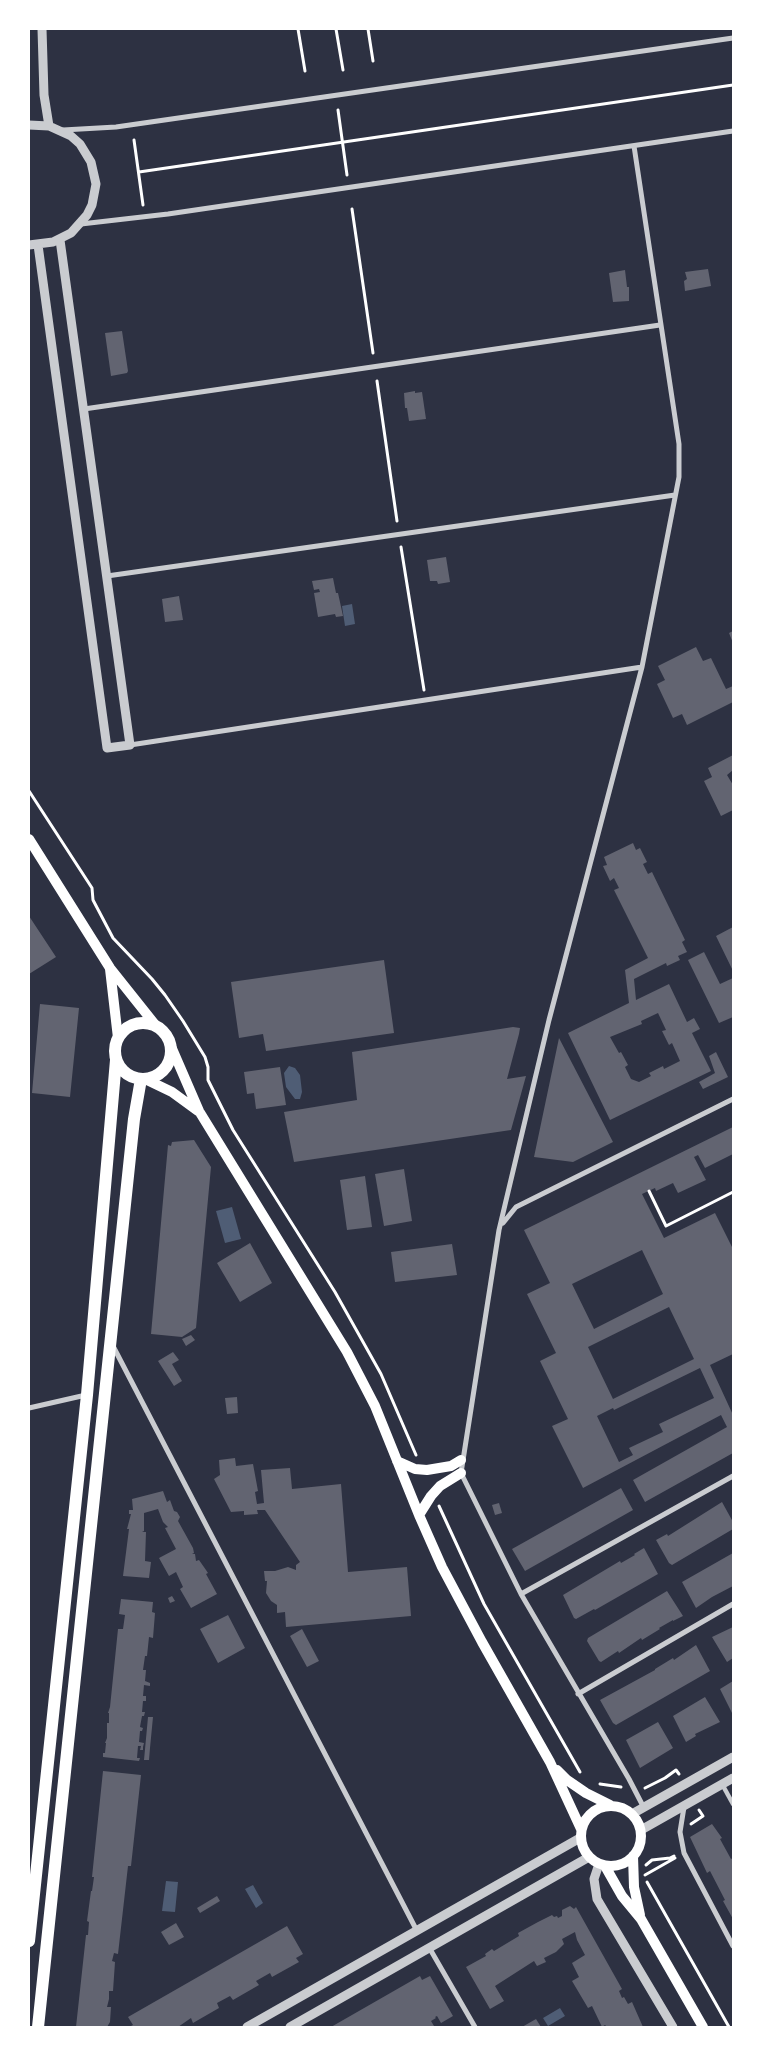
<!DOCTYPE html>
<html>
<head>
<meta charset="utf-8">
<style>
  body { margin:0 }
  #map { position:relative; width:762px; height:2056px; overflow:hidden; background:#2d3142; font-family:Cabin,sans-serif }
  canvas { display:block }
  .frame { position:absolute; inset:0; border:30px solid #fff; pointer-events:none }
</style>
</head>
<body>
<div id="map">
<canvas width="762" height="2056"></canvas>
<div class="frame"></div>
</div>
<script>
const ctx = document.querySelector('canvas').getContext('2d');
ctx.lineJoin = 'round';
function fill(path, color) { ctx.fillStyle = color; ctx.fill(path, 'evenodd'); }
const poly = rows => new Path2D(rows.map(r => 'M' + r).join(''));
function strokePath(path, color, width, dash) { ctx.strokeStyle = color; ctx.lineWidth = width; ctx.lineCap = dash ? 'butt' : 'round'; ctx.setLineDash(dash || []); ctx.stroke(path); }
fill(poly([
  [352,604,355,624,345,626,342,606],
  [289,1066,295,1068,300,1075,302,1092,300,1099,295,1099,286,1087,284,1073],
  [232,1207,241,1239,225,1243,216,1211],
  [166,1881,178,1882,175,1912,162,1911],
  [253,1885,263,1903,256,1908,245,1889],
  [560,2008,565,2016,548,2026,543,2018]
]), '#4f5d75');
fill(poly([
  [708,269,711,286,685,291,684,281,687,279,685,272],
  [625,270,627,287,629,287,629,301,613,302,609,273],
  [122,331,128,371,127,373,111,376,105,333],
  [415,391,415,393,422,392,426,419,409,421,407,408,405,408,404,393],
  [446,557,450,582,438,584,437,581,430,581,427,560],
  [333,578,336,593,338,593,343,616,336,617,335,614,318,617,314,593,320,592,319,589,314,590,312,581],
  [179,596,183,620,165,622,162,599],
  [733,631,733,643,729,633],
  [696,647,703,661,711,658,726,689,733,686,733,702,687,725,682,714,673,718,657,684,665,680,658,666],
  [733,755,733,770,727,775,733,785,733,810,721,816,704,781,712,777,708,768],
  [633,843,636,850,640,848,647,862,643,864,648,874,652,872,685,940,682,942,687,952,678,956,680,960,667,966,666,963,634,979,636,1000,669,984,687,1022,694,1018,700,1029,692,1033,711,1071,610,1120,568,1033,629,1003,625,970,648,958,614,890,619,888,614,878,610,881,603,866,607,865,604,857],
  [658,1013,666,1030,662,1031,669,1045,672,1043,680,1061,664,1069,663,1066,649,1073,651,1076,639,1082,631,1079,625,1067,628,1065,621,1052,619,1053,610,1037,642,1024,641,1021],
  [29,916,56,957,29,974],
  [733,927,733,971,716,936],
  [704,952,720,984,733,978,733,1017,719,1023,688,960],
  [384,960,394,1033,266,1051,263,1034,239,1038,231,982],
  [40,1004,79,1008,70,1097,32,1093],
  [513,1027,520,1028,519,1034,507,1079,526,1076,511,1130,294,1162,284,1112,357,1100,352,1052],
  [559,1038,613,1142,573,1162,534,1157],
  [716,1052,728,1077,703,1089,699,1082,715,1073,709,1056],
  [280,1067,286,1105,256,1109,254,1093,247,1094,244,1072],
  [733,1127,733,1154,705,1168,698,1155,694,1157,706,1180,678,1193,673,1183,656,1191,655,1188,642,1194,664,1238,715,1213,733,1249,733,1354,710,1365,733,1415,733,1453,645,1502,633,1480,727,1427,721,1415,583,1488,552,1426,568,1419,540,1361,556,1353,527,1294,550,1283,524,1230],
  [642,1250,663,1294,594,1329,572,1284],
  [669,1307,694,1359,613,1399,588,1347],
  [700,1368,714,1398,659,1424,663,1432,629,1448,633,1455,619,1462,597,1416,613,1408,614,1410],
  [194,1140,211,1167,196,1328,182,1337,151,1334,168,1145,171,1146,172,1142],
  [404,1169,412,1221,384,1226,375,1174],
  [365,1176,372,1227,347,1230,340,1180],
  [250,1243,272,1283,240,1302,217,1263],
  [452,1244,457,1275,395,1282,391,1252],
  [191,1335,195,1340,186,1346,182,1339],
  [173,1352,179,1360,172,1364,182,1381,174,1386,158,1361],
  [237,1397,238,1413,227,1414,225,1398],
  [235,1458,236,1466,253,1464,258,1491,255,1492,257,1504,264,1503,261,1470,290,1468,292,1489,341,1484,348,1572,407,1567,411,1616,286,1627,285,1612,277,1613,277,1605,271,1601,266,1593,267,1581,265,1581,264,1571,275,1571,288,1567,296,1570,296,1565,300,1562,265,1510,257,1510,258,1514,244,1515,244,1511,231,1512,214,1479,220,1475,219,1460],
  [621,1488,633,1510,525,1571,512,1549],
  [163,1491,167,1502,170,1500,174,1511,177,1512,180,1517,178,1521,193,1548,194,1553,192,1554,195,1554,196,1561,199,1560,206,1570,208,1573,206,1574,217,1594,191,1608,180,1589,183,1587,176,1572,169,1576,159,1558,176,1549,165,1528,168,1527,163,1522,158,1509,144,1513,144,1531,142,1532,146,1532,145,1561,151,1562,149,1578,123,1576,129,1529,127,1529,131,1514,129,1514,129,1510,133,1510,132,1499],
  [722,1502,733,1522,733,1529,672,1565,669,1563,656,1540,667,1534,668,1536],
  [499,1503,502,1513,495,1515,492,1505],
  [644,1548,658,1574,595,1610,594,1609,576,1619,574,1618,563,1595,620,1561,621,1563,635,1555,634,1554],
  [733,1553,733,1586,712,1597,696,1608,682,1582],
  [667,1591,683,1616,673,1621,673,1620,659,1628,660,1629,642,1640,641,1638,619,1653,618,1651,601,1662,599,1661,587,1641,588,1638],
  [172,1596,175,1601,170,1603,168,1598],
  [121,1599,153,1602,152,1612,155,1613,153,1638,149,1637,147,1656,145,1656,143,1670,146,1670,145,1681,150,1683,150,1686,144,1685,143,1696,146,1696,146,1701,143,1701,142,1712,145,1712,144,1716,142,1716,140,1727,143,1728,142,1731,140,1731,139,1742,144,1743,143,1747,143,1750,140,1750,141,1746,138,1746,137,1758,140,1758,139,1761,103,1757,103,1753,105,1753,106,1743,105,1743,107,1738,107,1723,109,1723,109,1713,108,1713,110,1707,118,1629,123,1629,125,1615,119,1614],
  [228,1615,245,1648,218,1663,200,1629],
  [733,1627,733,1658,727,1662,712,1637],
  [302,1629,319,1661,307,1667,290,1636],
  [696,1645,710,1671,616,1725,613,1723,600,1700,655,1670,655,1669,673,1658,674,1660],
  [733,1681,733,1715,720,1689],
  [705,1697,720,1722,695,1734,696,1736,686,1742,673,1716],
  [148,1717,153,1717,150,1748,149,1760,144,1760],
  [658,1722,673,1748,640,1768,626,1740],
  [103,1771,141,1775,131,1866,128,1866,118,1954,114,1953,112,1961,115,1962,113,1991,109,1991,109,1999,107,2007,111,2007,110,2022,107,2027,76,2027,86,1935,88,1935,89,1922,87,1921,91,1891,92,1891,94,1877,92,1877],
  [712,1824,722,1838,720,1839,731,1859,733,1858,733,1919,723,1901,725,1900,710,1871,707,1873,690,1837],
  [217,1896,220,1901,200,1913,197,1908],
  [570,1906,574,1909,576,1907,622,1989,619,1991,622,1998,624,1997,628,2004,632,2002,643,2027,607,2027,605,2025,602,2027,592,2006,588,2008,572,1981,579,1977,572,1963,585,1955,577,1940,575,1932,562,1939,564,1944,556,1952,544,1958,546,1962,537,1966,534,1961,495,1986,504,2001,490,2009,466,1967,486,1956,485,1954,492,1949,494,1951,519,1936,518,1933,538,1922,552,1915,554,1917,557,1916,558,1918,562,1916,562,1910],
  [176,1923,184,1937,169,1945,161,1932],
  [287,1926,303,1954,296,1958,299,1962,272,1977,270,1973,256,1981,259,1985,233,2000,230,1996,217,2003,219,2008,193,2023,191,2018,178,2027,129,2027,133,2025,128,2017],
  [420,1976,422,1980,430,1976,453,2016,441,2023,437,2016,435,2017,436,2018,431,2021,434,2026,433,2027,331,2027],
  [536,2019,541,2027,522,2027]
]), '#626471');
strokePath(poly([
  [298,29,305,71],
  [336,29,343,70],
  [368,29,373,61],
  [338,110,347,175],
  [134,140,143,205],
  [139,172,733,85],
  [352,209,373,353],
  [377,381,397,521],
  [401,547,424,690],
  [29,791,92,888,93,900,113,938,152,979,165,995,183,1021,205,1057,208,1067,208,1080,233,1130,335,1292,381,1374,416,1455],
  [649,1191,666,1226,733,1192],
  [439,1506,484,1604,580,1772],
  [600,1784,621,1787],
  [645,1788,665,1778,676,1770,679,1774],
  [691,1824,703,1816,699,1810],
  [646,1865,652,1860,670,1858,674,1856],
  [645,1875,675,1858],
  [647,1882,729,2027]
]), '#fff', 3);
strokePath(poly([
  [722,1784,733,1804]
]), '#caccd0', 4.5);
strokePath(poly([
  [63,130,116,127,733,38],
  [634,146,679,444,679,477,642,667,549,1020,499,1230,461,1473,521,1594,629,1779,644,1808],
  [81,224,168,214,733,131],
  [84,409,660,325],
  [107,576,675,495],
  [130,745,642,667],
  [503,1223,516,1207,733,1099],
  [113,1346,417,1931],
  [29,1408,86,1395],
  [521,1594,733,1476],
  [578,1694,733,1604],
  [684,1807,680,1832,684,1853,733,1946],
  [430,1949,475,2027]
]), '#caccd0', 5);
strokePath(poly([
  [42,29,44,95,49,126],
  [29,125,49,126,71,136,80,144,91,162,96,184,92,205,87,215,71,233,53,242,29,245],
  [38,245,107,748,130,745,60,240],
  [632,1814,733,1757],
  [641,1830,733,1778],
  [599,1864,594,1879,597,1899,673,2027],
  [247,2027,580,1838],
  [290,2027,589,1857]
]), '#caccd0', 9);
strokePath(poly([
  [29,839,110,968,157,1027],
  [110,969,118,1038],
  [170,1044,199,1111,347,1352,375,1406,419,1515,442,1567,482,1642,550,1762,581,1829],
  [145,1079,172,1092,198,1111],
  [397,1461,415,1469,427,1470,451,1466,461,1460],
  [419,1515,431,1496,440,1486,461,1473],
  [557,1770,567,1780,586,1793,610,1805],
  '581 1836a30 30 0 1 1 60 0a30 30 0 1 1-60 0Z',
  [633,1856,634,1887,640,1915],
  [605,1866,622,1896,641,1919,703,2027]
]), '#fff', 10);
strokePath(poly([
  '115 1051a28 28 0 1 1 56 0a28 28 0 1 1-56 0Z',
  [29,1941,87,1395,116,1060],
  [38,2027,134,1119,141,1079]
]), '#fff', 12);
</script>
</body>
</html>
